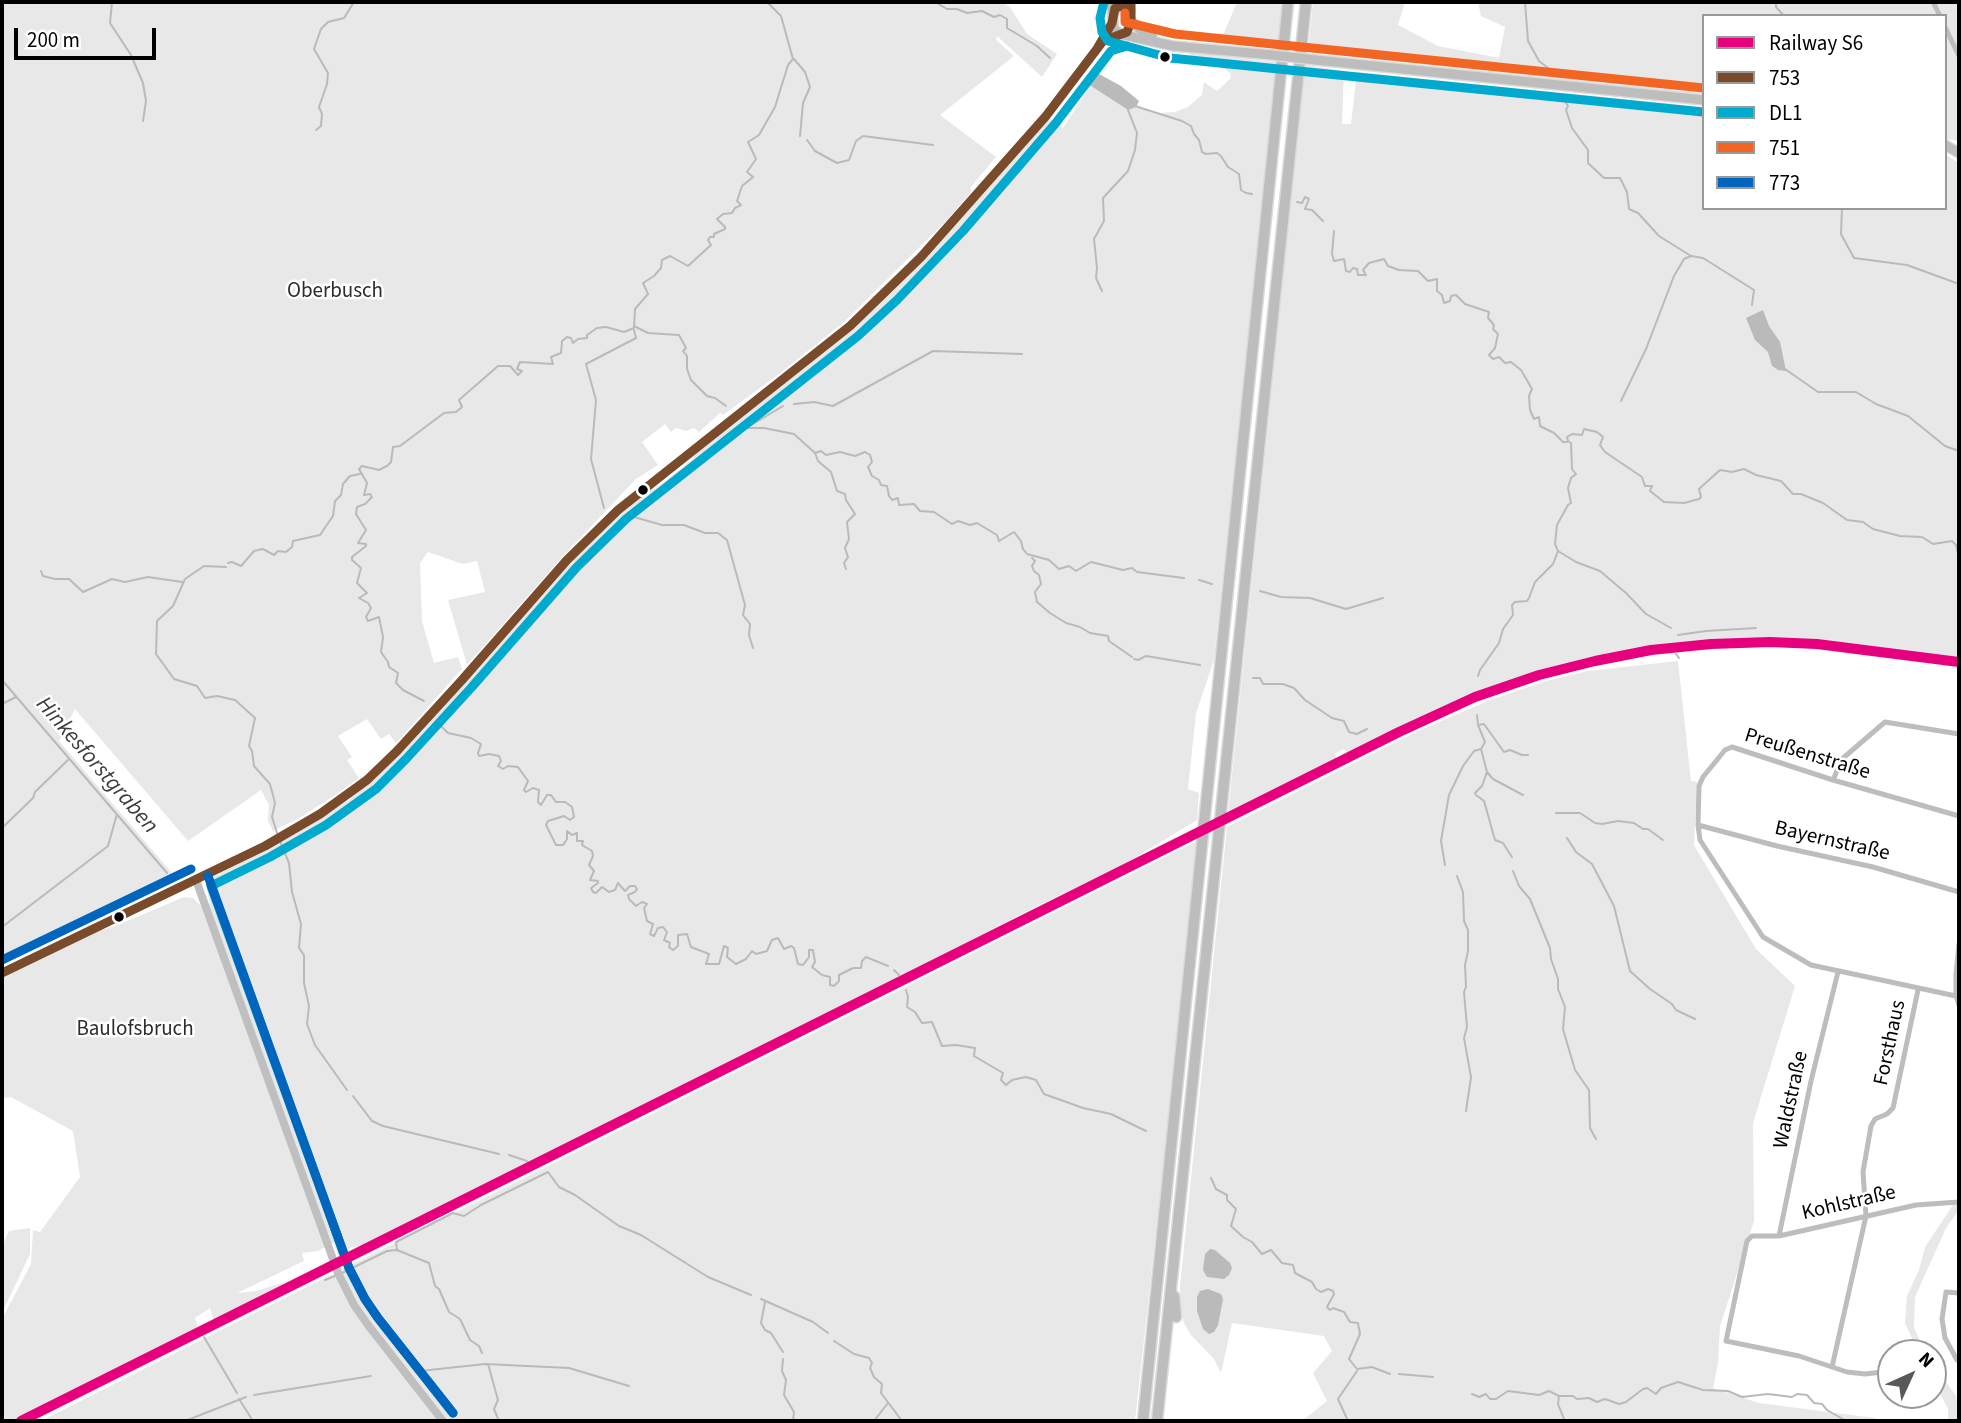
<!DOCTYPE html>
<html>
<head>
<meta charset="utf-8">
<style>
  body { margin:0 }
  #map { position:relative; width:1961px; height:1423px; overflow:hidden; background:#fff; font-family:"Source Sans 3",sans-serif }
  canvas { display:block }
  .frame { position:absolute; inset:0; border:4px solid #000; pointer-events:none }
  .legend { position:absolute; left:1702px; top:14px; width:245px; height:196px; box-sizing:border-box; background:#fff; border:2px solid #999; margin:0; padding:9px 12px; list-style:none; font-size:21px; color:#000 }
  .legend li { display:flex; align-items:center; gap:14px; height:35px }
  .legend b { width:35px; border:2px solid #999 }
  .north { position:absolute; left:1877px; top:1339px; width:70px; height:70px; box-sizing:border-box; background:#fff; border:2px solid #999; border-radius:50%; rotate:45deg; font-size:19px; font-weight:700; line-height:28px; text-align:center; color:#000 }
  .north::after { content:''; display:block; margin:auto; width:24px; height:32px; background:#595959; clip-path:polygon(50% 0,100% 100%,50% 72%,0 100%) }
  .scale { position:absolute; left:14px; top:28px; width:142px; height:32px; box-sizing:border-box; border:4px solid #000; border-top:0; padding-left:9px; font-size:21px; line-height:24px; white-space:nowrap; color:#000; -webkit-text-stroke:5px #fff; paint-order:stroke }
</style>
</head>
<body>
<div id="map">
<canvas width="1961" height="1423"></canvas>
<div class="frame"></div>
<ul class="legend">
<li><b style="height:9px;background:#e6007e"></b>Railway S6</li>
<li><b style="height:9px;background:#7a4b2a"></b>753</li>
<li><b style="height:9px;background:#00a9ce"></b>DL1</li>
<li><b style="height:9px;background:#f26522"></b>751</li>
<li><b style="height:9px;background:#0065bd"></b>773</li>
</ul>
<div class="north">N</div>
<div class="scale">200 m</div>
</div>
<script>
const ctx = document.querySelector('canvas').getContext('2d');
ctx.lineJoin = 'round';
function fill(path, color) { ctx.fillStyle = color; ctx.fill(path, 'evenodd'); }
const poly = rows => new Path2D(rows.map(r => 'M' + r).join(''));
function strokePath(path, color, width, dash) { ctx.strokeStyle = color; ctx.lineWidth = width; ctx.lineCap = dash ? 'butt' : 'round'; ctx.setLineDash(dash || []); ctx.stroke(path); }
function drawText(font, color, halo, rows, align = 'center') {
  ctx.font = font + ' "Source Sans 3",sans-serif'; ctx.lineWidth = 5; ctx.setLineDash([]); ctx.textBaseline = 'middle'; ctx.strokeStyle = halo; ctx.fillStyle = color; for (const [text, x, y, turn = 0] of rows) {
    ctx.save(); ctx.translate(x, y); ctx.rotate((+turn || 0) * Math.PI / 180); ctx.textAlign = isNaN(turn) ? turn : align; if (halo) ctx.strokeText(text, 0, 0); ctx.fillText(text, 0, 0); ctx.restore();
  }
}
fill(poly([
  [2,2,1001,2,1010,7,1027,34,1057,54,1042,77,997,36,996,40,1014,56,940,115,996,157,970,188,972,191,947,220,844,322,779,374,723,415,720,413,699,432,694,428,686,431,676,428,671,432,665,424,642,442,658,465,636,479,564,555,467,665,448,600,485,592,477,561,463,564,428,552,420,563,422,621,434,663,458,657,462,669,396,743,389,734,381,739,367,719,338,736,352,757,347,760,359,778,335,795,301,817,273,831,268,821,269,805,261,790,188,841,75,709,59,741,177,879,152,888,137,899,2,965],
  [1237,2,1282,2,1277,49,1220,43],
  [1313,2,1405,2,1398,25,1438,46,1499,58,1505,27,1481,16,1478,2,1959,2,1959,141,1945,139,1945,16,1704,16,1704,96,1308,52],
  [1190,53,1277,62,1214,660,1196,713,1188,789,1199,793,1197,820,1118,868,1039,905,877,989,869,991,870,994,366,1245,352,1247,338,1255,334,1243,318,1251,302,1253,304,1261,237,1293,257,1291,288,1281,214,1321,210,1308,195,1318,198,1327,13,1421,2,1421,2,1319,31,1264,33,1230,40,1232,80,1177,73,1131,11,1097,2,1098,2,976,92,932,113,927,184,897,193,898,202,907,210,904,206,884,209,879,273,846,349,800,407,747,571,561,619,513,648,490,655,489,692,460,698,451,852,329,926,258,1049,118,1063,128,1085,94,1088,84,1128,110,1136,107,1160,113,1175,112,1188,107,1202,95,1204,82,1217,91,1230,79,1231,74,1223,67,1206,60,1198,59,1197,62,1190,61],
  [1305,65,1344,71,1342,124,1351,124,1357,72,1704,107,1704,208,1945,208,1945,154,1959,163,1959,659,1860,645,1805,640,1738,639,1681,643,1611,653,1544,670,1488,688,1430,713,1347,754,1344,749,1335,754,1337,760,1228,814],
  [1678,661,1691,781,1697,782,1694,845,1756,949,1795,986,1753,1123,1754,1221,1720,1326,1718,1363,1713,1388,1759,1403,1875,1418,1877,1421,1302,1421,1327,1401,1313,1373,1332,1351,1324,1336,1232,1323,1221,1373,1214,1359,1191,1335,1184,1323,1180,1309,1180,1286,1227,827,1418,731,1490,700,1546,681,1588,671],
  [1199,840,1135,1421,41,1421,205,1338],
  [1959,1204,1959,1210,1946,1228,1915,1297,1914,1328,1926,1353,1919,1353,1905,1323,1907,1296,1919,1270,1925,1247,1953,1205],
  [30,1228,30,1254,2,1313,2,1247,9,1231],
  [1933,1363,1956,1396,1959,1408,1959,1421,1948,1421,1948,1409,1933,1380]
]), '#e8e8e8');
fill(poly([
  [1099,74,1121,86,1139,101,1136,107,1128,110,1088,84,1089,77],
  [1763,310,1769,326,1780,342,1786,371,1778,370,1772,366,1768,352,1755,340,1746,318],
  [1210,1249,1215,1250,1230,1263,1232,1268,1229,1275,1224,1279,1207,1277,1203,1270,1205,1254],
  [1208,1289,1221,1294,1223,1299,1218,1325,1214,1332,1209,1334,1203,1329,1197,1311,1197,1297,1200,1291]
]), '#bababa');
strokePath(poly([
  [112,2,110,23,131,55,143,83,146,101,143,121],
  [935,2,947,9,957,9,967,13,982,11,994,17,1000,15,1007,19,1007,28,1037,46,1050,58],
  [1525,2,1528,41,1539,61,1556,74],
  [1776,2,1776,7,1784,16],
  [794,59,805,72,810,87,803,103,800,136],
  [1561,95,1568,106,1566,110,1572,128,1588,150,1588,163,1604,178,1620,178,1627,192,1629,209,1638,213,1659,236,1691,256,1703,258,1754,290,1752,305],
  [1135,106,1182,121,1191,126,1194,134,1199,140,1202,152,1206,154,1217,153,1221,156,1228,167,1239,174,1241,190,1246,193,1252,194],
  [316,130,321,126,322,114,319,107,327,84,328,73,314,49,321,29,328,22,344,18,354,2],
  [807,140,815,151,837,163,849,160,856,141,863,136,933,145],
  [1297,202,1302,203,1305,197,1309,199,1305,209,1312,210,1323,221],
  [1842,208,1841,234,1854,258,1907,265,1959,284],
  [1334,231,1332,254,1334,261,1344,259,1346,271,1350,272,1353,268,1357,269,1358,275,1366,275,1363,270,1369,263,1384,259,1388,266,1399,270,1418,271,1428,281,1437,279,1437,291,1442,295,1444,303,1450,301,1451,296,1456,295,1465,304,1489,312,1488,318,1494,325,1493,329,1498,334,1495,348,1489,355,1493,359,1499,357,1505,363,1511,362,1521,370,1532,389,1529,396,1530,410,1534,419,1539,417,1540,426,1554,433,1563,442,1567,442],
  [1102,291,1096,278,1097,268,1094,239,1104,221,1103,198,1128,171,1135,150,1137,133,1128,110],
  [634,326,648,333,679,335,686,348,683,351,687,356,687,369,691,380,707,396,715,398,726,406],
  [1785,369,1818,392,1856,392,1876,404,1908,416,1945,446,1959,451],
  [1621,401,1646,349,1674,276,1684,259,1691,256],
  [794,404,814,402,833,406,933,351,1022,354],
  [743,424,746,428,764,428,794,434,815,453,821,451,826,455,840,452,855,456,865,452,870,455,872,462,868,467,872,476,879,480,881,485,887,486,889,496,892,500,898,498,899,505,914,504,920,511,934,512,952,524,958,521,970,525,977,523,997,535,999,541,1014,532,1021,541,1023,549,1027,554,1049,560,1059,569,1069,566,1076,571,1091,562,1123,570,1132,568,1137,572,1184,578],
  [748,427,783,406],
  [1568,441,1567,437,1572,434,1582,435,1584,429,1597,432,1603,437,1600,445,1605,452,1642,477,1645,486,1652,486,1650,491,1664,502,1684,503,1699,499,1701,497,1699,489,1720,470,1732,472,1744,469,1756,475,1781,481,1793,494,1801,494,1823,503,1847,520,1863,522,1873,529,1900,536,1922,537,1933,544,1952,541,1956,545,1959,558],
  [1568,441,1571,443,1572,469,1576,474,1571,478,1568,488,1571,503,1568,505,1557,525,1555,544,1558,551,1576,562,1600,571,1626,593,1646,614,1671,628],
  [815,453,818,461,831,472,837,491,845,494,846,500,855,514,847,522,849,539,845,548,848,557,844,563,846,569],
  [604,508,591,459,596,400,586,364,636,338,634,330],
  [618,527,634,517,662,525,684,525,705,533,718,533,727,540,745,605,743,615,750,624,749,635,753,648],
  [1032,558,1035,561,1032,566,1034,571,1039,575,1041,584,1035,592,1037,602,1050,613,1066,623,1080,627,1090,633,1108,636,1109,641,1132,657],
  [228,563,232,562,241,566,254,551,263,549,274,555,278,551,286,552,292,547,293,541,320,535,333,516,335,501,341,495,343,484,350,476,360,474],
  [226,567,204,566,185,579,173,606,157,621,156,654,174,679,197,686,205,698,217,696,235,700,255,718,249,746,252,751,254,766,270,784,275,803,272,817,278,836],
  [41,571,43,576,55,579,69,579,83,592,112,579,125,582,148,577,182,582],
  [1199,580,1212,584],
  [1260,591,1281,597,1310,598,1346,609,1383,598],
  [1678,635,1706,631,1756,628],
  [1676,654,1679,658],
  [1134,659,1138,660,1146,656,1200,665],
  [1478,676,1480,670,1499,643,1503,629,1513,615,1512,605,1515,602,1527,601,1529,598,1535,582,1553,564,1558,551],
  [1253,678,1260,678,1263,684,1283,684,1294,688,1305,700,1332,718,1344,721,1349,732,1357,734,1367,729],
  [2,680,167,873],
  [424,701,403,690,396,683,398,673,389,667,388,662,381,652,383,637,379,617,368,621,366,617,371,608,368,603,359,598,367,593,357,583,361,568,352,560,352,557,366,546,366,544,358,543,366,530,356,514,357,507,365,504,372,497,370,494,364,495,367,483,359,469,362,466,379,470,387,466,391,462,393,447,400,446,444,413,456,412,462,407,459,400,498,366,510,366,518,375,522,371,517,369,520,362,553,364,551,357,561,353,562,341,567,337,571,338,573,343,578,339,587,338,587,335,597,328,606,327,624,332,634,328,635,309,648,294,643,283,654,276,661,268,662,260,670,256,688,266,711,245,708,240,710,237,714,237,714,234,725,229,725,227,717,219,723,214,732,213,735,208,741,205,737,201,742,186,753,177,747,172,756,159,748,142,759,135,775,107,788,65,793,59,781,16,767,2],
  [2,704,16,697],
  [1477,715,1478,725,1485,742,1481,749,1487,772,1493,779,1523,795],
  [437,722,448,733,471,738,481,744,478,753,479,756,489,754,499,756,501,761,498,766,503,769,508,766,518,767,528,781,524,790,526,792,533,788,539,790,538,802,541,805,547,795,551,795,556,802,565,802,572,807,574,817,570,820,564,816,548,821,546,825,556,845,563,845,567,839,567,831,572,835,577,833,577,841,583,841,582,845,592,851,593,856,589,865,594,871,590,880,598,881,598,883,591,888,593,892,596,893,602,887,609,892,615,890,618,883,625,891,630,886,635,886,637,889,635,892,628,895,629,899,636,906,642,902,647,904,644,908,647,921,653,924,650,934,654,936,658,928,663,927,667,932,664,940,670,943,669,947,673,950,678,946,678,935,687,934,691,947,709,954,706,964,719,964,724,946,728,948,727,957,736,964,746,959,752,951,756,954,767,951,772,940,778,938,784,949,791,946,794,948,798,964,803,965,809,957,809,950,813,950,815,962,812,967,822,975,830,977,830,985,834,986,839,981,839,975,853,968,861,968,862,961,866,957,888,966],
  [1478,725,1484,724,1504,752,1510,750,1522,755,1528,755],
  [1487,772,1482,786,1475,793,1476,795,1484,801,1495,840,1503,843,1512,857],
  [1556,813,1580,813,1595,823,1602,824,1618,821,1634,823,1643,829,1648,829,1663,840],
  [2,828,33,798,35,792,69,759],
  [1567,838,1576,852,1592,864,1614,906,1630,971,1650,989,1672,1004,1676,1010,1695,1019],
  [280,841,289,863,292,892,301,924,299,948,304,955,304,983,309,1006,307,1024,315,1045,347,1090],
  [1445,865,1441,841,1449,795,1463,766,1474,751,1481,749],
  [1513,871,1519,886,1530,899,1550,948,1551,959,1558,979,1558,989,1565,1007,1563,1029,1575,1070,1589,1090,1590,1128,1596,1139],
  [1457,876,1463,892,1464,921,1468,930,1468,951,1465,965,1466,987,1464,992,1467,1027,1464,1038,1471,1077,1466,1111],
  [2,927,108,846,117,814],
  [894,970,899,975],
  [906,990,908,997,907,1007,915,1012,922,1023,932,1022,942,1046,956,1045,975,1048,974,1056,1003,1073,1001,1080,1006,1085,1012,1080,1026,1077,1036,1080,1044,1094,1083,1108,1111,1114,1146,1131],
  [353,1096,372,1121,383,1126,499,1154],
  [509,1155,527,1161],
  [1211,1178,1216,1189,1227,1195,1227,1200,1236,1209,1231,1226,1243,1237,1252,1242,1262,1254,1271,1250,1282,1263,1293,1265,1295,1273,1312,1282,1316,1289,1321,1292,1328,1289,1333,1291,1334,1294,1327,1307,1330,1310,1333,1308,1344,1312,1350,1322,1358,1323,1360,1334,1349,1359,1357,1369,1372,1367,1390,1374],
  [397,1250,429,1263,435,1286,439,1289,449,1312,460,1319,470,1340,479,1346,482,1353],
  [340,1274,387,1251,397,1250,396,1242,453,1213,464,1216,481,1205,548,1172,559,1187,575,1195,619,1226,641,1235,708,1277,751,1295],
  [325,1280,335,1276],
  [761,1299,813,1322,828,1333],
  [765,1302,761,1323,765,1330,771,1333,783,1352],
  [204,1337,237,1393],
  [834,1341,854,1354,869,1358,872,1363,870,1368,874,1377,882,1384,881,1393,902,1421],
  [783,1359,782,1371,786,1380,784,1395,794,1412,793,1421],
  [488,1364,498,1400,494,1409,499,1421],
  [420,1371,485,1364,569,1368,629,1386],
  [1399,1374,1433,1377],
  [1472,1394,1479,1397,1486,1394,1490,1399,1496,1399,1508,1391,1539,1395,1549,1391,1559,1396,1573,1396,1577,1399,1589,1398,1597,1402,1605,1399,1619,1404,1626,1402,1643,1389,1647,1388,1656,1394,1661,1388,1678,1382,1703,1390,1728,1391,1742,1397,1768,1394,1792,1397,1797,1394,1807,1395,1814,1403,1822,1404,1827,1410,1846,1421],
  [254,1395,371,1376],
  [1559,1396,1558,1404,1564,1419,1567,1421],
  [239,1399,253,1421],
  [185,1421,246,1397],
  [874,1421,888,1403],
  [1348,1421,1338,1399,1357,1371]
]), '#bababa', 2);
const primary = poly([
  [1130,11,1127,7,1119,6,1113,12,1113,28,1120,34,1173,46,1272,55],
  [1131,21,1144,33,1152,36],
  [1316,60,1704,100],
  [1945,145,1959,153]
]);
const highway = poly([
  [1174,1296,1176,1317],
  [1143,1421,1288,2],
  [1157,1421,1306,2]
]);
strokePath(primary, '#dbdbdb', 12);
strokePath(highway, '#dbdbdb', 13);
strokePath(poly([
  [1933,2,1940,16],
  [1945,27,1959,56],
  [1833,780,1842,759,1885,722,1959,734],
  [1698,825,1777,846,1873,867,1959,892],
  [1959,944,1956,974,1956,996,1959,1005],
  [1956,996,1811,965,1763,937,1700,840,1698,825,1699,786,1703,777,1725,750,1732,747,1833,780,1959,816],
  [1779,1236,1811,1081,1838,972],
  [1959,1293,1946,1292,1942,1319,1945,1338,1957,1360,1959,1359],
  [1832,1367,1866,1216,1863,1172,1871,1126,1875,1119,1887,1114,1893,1108,1918,990],
  [1891,1371,1865,1374,1847,1372,1799,1356,1726,1341,1747,1241,1752,1236,1779,1236,1916,1205,1959,1202]
]), '#bdbdbd', 5);
strokePath(poly([
  [1107,2,1113,12],
  [196,880,338,1273,354,1305,368,1325,443,1421],
  [2,973,265,846,320,814,367,780,397,751,462,680,567,560,618,510,850,326,921,257,1046,116,1103,41,1112,23]
]), '#bfbfbf', 8);
strokePath(primary, '#bdbdbd', 9);
strokePath(highway, '#bdbdbd', 10);
const primaryBridge = poly([
  [1272,55,1316,60]
]);
strokePath(primaryBridge, '#dbdbdb', 12, []);
strokePath(primaryBridge, '#bdbdbd', 9);
strokePath(poly([
  [1098,47,1112,23,1115,8,1123,6,1125,2],
  [2,973,265,846,320,814,367,780,397,751,462,680,567,560,618,510,850,326,921,257,1046,116,1103,41,1127,32,1131,21,1131,2]
]), '#7a4b2a', 9);
strokePath(poly([
  [1104,2,1100,18,1102,32,1108,41,1170,58,1703,112],
  [453,1413,378,1318,365,1299,349,1268,211,886,270,857,326,825,376,789,406,759,471,688,576,568,626,519,858,336,897,300,963,231,1055,124,1111,51,1127,46]
]), '#00a9ce', 9);
strokePath(poly([
  [1125,13,1125,22,1175,34,1704,88]
]), '#f26522', 9);
strokePath(poly([
  [208,876,349,1268,365,1299,378,1318,453,1413],
  [2,960,191,869]
]), '#0065bd', 9);
strokePath(poly([
  [21,1421,1399,732,1475,697,1539,675,1595,661,1651,650,1711,644,1770,642,1817,644,1959,662]
]), '#e6007e', 10);
for (const [x, y, r, color] of [
  [1165,57,6,"#000"],
  [643,490,6,"#000"],
  [119,917,6,"#000"]
]) { const dot = new Path2D(); dot.arc(x, y, r, 0, 2 * Math.PI); ctx.fillStyle = color; ctx.fill(dot); strokePath(dot, '#fff', 2.5); }
drawText('21px', '#2c2c2c', '#fff', [
  ["Oberbusch",335,292],
  ["Baulofsbruch",135,1030]
]);
drawText('21px', '#000', '#fff', [
  ["Preußenstraße",1807,755,17],
  ["Bayernstraße",1832,842,13],
  ["Forsthaus",1891,1043,-78],
  ["Waldstraße",1792,1100,-78],
  ["Kohlstraße",1849,1204,-13]
]);
drawText('italic 23px', '#3d3d3d', '#fff', [
  ["Hinkesforstgraben",96,766,49]
]);
</script>
</body>
</html>
